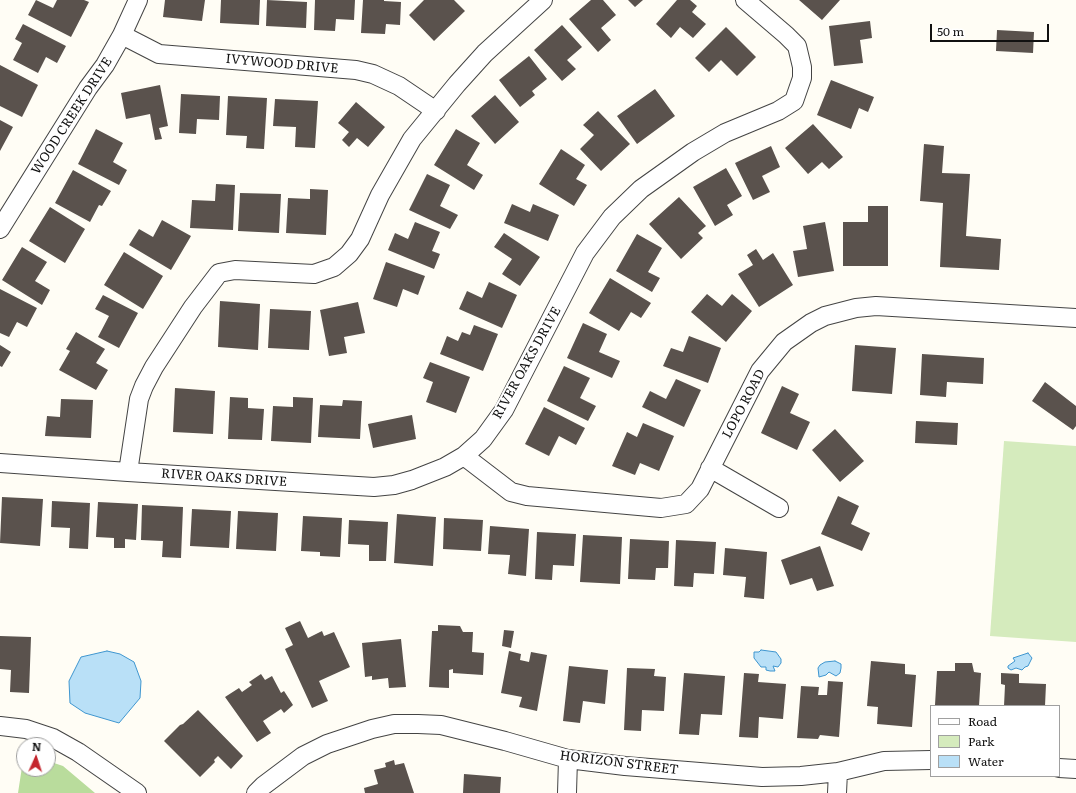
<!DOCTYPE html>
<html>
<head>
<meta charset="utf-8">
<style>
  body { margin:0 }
  #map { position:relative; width:1076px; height:793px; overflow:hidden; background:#fffdf5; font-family:Literata,serif }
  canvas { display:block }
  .legend { position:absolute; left:930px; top:705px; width:130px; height:72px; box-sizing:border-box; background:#fff; border:1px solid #a0a0a0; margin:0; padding:5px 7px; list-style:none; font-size:12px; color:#111 }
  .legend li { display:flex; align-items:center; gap:8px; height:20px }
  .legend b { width:20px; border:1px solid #a0a0a0 }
  .north { position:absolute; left:16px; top:737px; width:40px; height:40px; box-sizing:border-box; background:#fff; border:1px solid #a0a0a0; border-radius:50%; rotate:3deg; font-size:11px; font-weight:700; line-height:16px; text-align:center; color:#111 }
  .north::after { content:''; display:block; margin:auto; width:14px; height:18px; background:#c4262e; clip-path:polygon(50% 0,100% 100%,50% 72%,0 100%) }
  .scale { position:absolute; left:930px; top:24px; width:119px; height:18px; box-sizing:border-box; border:2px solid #111; border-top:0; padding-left:5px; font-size:12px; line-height:14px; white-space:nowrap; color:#111; -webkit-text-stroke:3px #fff; paint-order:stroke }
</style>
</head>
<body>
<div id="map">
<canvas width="1076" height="793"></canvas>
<ul class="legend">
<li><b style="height:5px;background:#fff"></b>Road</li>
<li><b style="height:11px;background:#d5ebbd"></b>Park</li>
<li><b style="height:11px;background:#b9e0f7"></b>Water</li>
</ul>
<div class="north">N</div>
<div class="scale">50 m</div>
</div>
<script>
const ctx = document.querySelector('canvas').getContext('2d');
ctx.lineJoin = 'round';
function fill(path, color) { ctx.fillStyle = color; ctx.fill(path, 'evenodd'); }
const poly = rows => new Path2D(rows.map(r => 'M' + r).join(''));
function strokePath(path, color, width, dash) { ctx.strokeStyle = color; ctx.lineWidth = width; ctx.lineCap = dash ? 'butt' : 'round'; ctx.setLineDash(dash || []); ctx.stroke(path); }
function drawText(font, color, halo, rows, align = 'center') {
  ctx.font = font + ' Literata,serif'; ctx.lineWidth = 4; ctx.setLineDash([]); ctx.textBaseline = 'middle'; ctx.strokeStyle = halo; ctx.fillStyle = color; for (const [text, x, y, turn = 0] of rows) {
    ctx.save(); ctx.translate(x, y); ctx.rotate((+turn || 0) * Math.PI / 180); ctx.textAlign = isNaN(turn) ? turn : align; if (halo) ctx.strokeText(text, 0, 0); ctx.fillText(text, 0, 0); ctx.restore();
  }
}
fill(poly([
  [1004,441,1076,446,1076,642,990,636]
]), '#d5ebbd');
fill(poly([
  [24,754,24,769,48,769,48,761,63,766,95,793,18,793]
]), '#b9dc9c');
const water = poly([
  [761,650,776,652,781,659,781,663,778,667,773,666,775,671,770,671,766,670,766,667,761,667,754,658,754,652,759,652,761,650],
  [107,651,120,654,134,662,141,681,140,698,119,723,85,713,70,703,69,681,81,657,107,651],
  [1028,653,1032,658,1028,666,1025,667,1022,670,1016,668,1011,670,1008,668,1008,666,1015,661,1013,658,1028,653],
  [835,661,841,664,841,668,840,673,836,676,829,672,826,675,819,677,818,668,820,665,825,662,835,661]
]);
fill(water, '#b9e0f7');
strokePath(water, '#3f96cf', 1);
fill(poly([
  [36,0,53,8,57,0,84,0,89,2,71,37,28,15],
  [165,0,205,0,202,21,163,17],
  [221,0,260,0,259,25,220,23],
  [267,0,307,2,306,28,266,26],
  [315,0,355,0,354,20,336,19,335,31,314,30],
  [363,0,384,0,384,1,401,2,400,25,386,24,385,34,361,33],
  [424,0,454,0,465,11,434,41,409,15],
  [591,0,603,0,616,15,601,28,611,40,598,52,569,19],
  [628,0,643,0,635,7],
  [677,0,690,0,697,6,692,12,706,24,693,38,680,27,671,38,656,24],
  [799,0,840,0,822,20],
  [870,21,872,38,860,40,863,63,834,66,829,26],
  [23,24,66,46,57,63,46,57,38,73,13,60,22,43,15,39],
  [562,25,582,47,567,60,576,69,562,81,534,50],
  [726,27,756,57,737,76,721,60,709,72,695,58],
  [997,30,1034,32,1033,53,996,51],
  [529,56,547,79,532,91,535,95,520,107,499,80],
  [0,65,38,85,22,117,0,106],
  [831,80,874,97,868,112,859,108,851,129,817,115],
  [160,85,168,126,159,128,162,139,155,140,150,114,126,119,121,93],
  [655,89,675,116,637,144,617,116],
  [181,94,220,96,219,120,197,119,196,134,179,133],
  [495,95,519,122,495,144,471,116],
  [228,96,267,98,264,149,246,148,247,136,226,135],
  [275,99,318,101,315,148,295,147,296,127,273,126],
  [356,102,385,127,368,147,357,138,349,147,342,140,349,132,338,123],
  [598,111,630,144,601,171,580,149,594,135,583,125],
  [0,120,13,127,0,151],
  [813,124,843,157,829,169,822,162,808,174,785,148],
  [96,129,123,143,113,162,127,170,119,185,78,164],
  [456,129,480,143,467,165,483,175,474,190,434,165],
  [924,144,944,146,942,173,970,174,966,236,1001,239,999,270,940,267,943,203,920,201],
  [771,146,780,167,762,176,770,192,753,200,735,163],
  [561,149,585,165,576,179,587,185,574,206,539,184],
  [726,168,742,196,727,205,733,215,715,226,693,187],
  [73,170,111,191,102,206,99,205,90,222,55,203],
  [427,174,450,185,440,206,458,215,450,229,409,210],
  [216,184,235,185,233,230,190,228,192,200,215,201],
  [310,189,328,190,326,235,286,233,288,198,310,199],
  [240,193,281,194,279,233,238,231],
  [679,197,706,226,698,233,703,238,681,259,649,224],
  [512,204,530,212,533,204,559,215,548,241,504,223],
  [868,206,888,206,888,266,843,266,843,222,868,222],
  [50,207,85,229,65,263,29,241],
  [162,220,191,236,171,270,129,245,139,229,153,237],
  [415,222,440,232,432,251,440,254,434,269,388,250,395,233,408,239],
  [825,222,834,271,798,277,793,251,807,249,803,226],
  [504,233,540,257,520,286,502,274,512,259,494,247],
  [637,234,662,248,648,272,660,278,652,292,616,271],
  [22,247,47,262,35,281,50,290,42,305,2,280],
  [756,249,763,260,773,253,793,285,759,307,738,274,753,265,747,255],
  [124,252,163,276,143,309,104,285],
  [386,262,425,276,418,295,403,289,397,307,373,299],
  [610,278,651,303,641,318,631,312,619,331,589,313],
  [489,282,517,295,502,328,459,309,467,291,482,298],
  [0,289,37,308,27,327,17,322,9,337,0,333],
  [707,294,722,306,732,294,752,311,726,342,691,312],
  [103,295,138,313,119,348,98,337,109,316,95,309],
  [220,301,260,304,258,350,218,347],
  [358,302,365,333,344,337,347,353,329,356,320,310],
  [270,309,311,311,309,350,268,348],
  [583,323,607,334,599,352,620,361,612,378,567,358],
  [474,325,498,334,483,371,440,354,447,336,458,341,462,332,470,335],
  [76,332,105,349,96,363,108,370,96,390,59,370,70,351,66,349],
  [689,336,721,348,708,383,663,366,671,348,683,352],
  [0,345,11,352,2,367,0,366],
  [855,345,896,348,892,394,852,391],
  [922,354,984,358,983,384,947,382,946,397,920,395],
  [430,362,470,377,456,413,426,402,433,382,423,378],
  [564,366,590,378,580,398,596,406,588,421,547,401],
  [676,379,701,390,684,427,642,407,650,391,666,399],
  [1045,382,1076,406,1076,426,1073,430,1032,401],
  [782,386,799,394,790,413,810,422,797,450,761,433],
  [175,388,215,391,213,434,173,432],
  [230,397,248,398,248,408,264,409,262,440,228,439],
  [293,397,313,398,311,443,271,441,273,406,293,407],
  [61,399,93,400,91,438,45,436,47,416,60,417],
  [343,400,362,401,360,439,318,437,320,405,342,406],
  [544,407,585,428,576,445,559,436,549,456,525,444],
  [412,415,416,439,373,448,368,424],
  [916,421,958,423,957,445,915,443],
  [643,423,674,436,659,471,640,463,635,475,612,466,627,432,637,437],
  [835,429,864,461,840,482,812,450],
  [838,496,859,506,851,524,870,533,862,551,821,534],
  [2,497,43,499,40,546,0,543],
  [52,501,90,503,88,549,69,548,70,528,51,527],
  [98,502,138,504,136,540,125,539,125,548,114,548,114,538,96,537],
  [142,505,183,507,181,558,162,557,163,541,141,540],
  [192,509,231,511,229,548,190,546],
  [238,511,278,513,276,551,236,549],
  [397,514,436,517,433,566,394,563],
  [303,516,342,518,340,557,320,556,320,552,301,551],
  [444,518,483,520,481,551,443,549],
  [349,520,388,522,386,561,369,561,369,545,348,544],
  [490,526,529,529,526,576,508,574,510,555,488,554],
  [537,532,576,534,574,566,553,565,552,580,535,579],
  [583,535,622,537,620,584,580,582],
  [630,539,669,541,668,568,656,568,655,580,628,579],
  [676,540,716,542,714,574,694,573,693,587,674,586],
  [820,546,834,586,817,591,812,578,790,585,781,560],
  [725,548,767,552,764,599,744,597,746,577,723,575],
  [300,621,308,638,322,631,324,636,334,632,350,667,319,681,328,701,312,708,285,649,293,645,285,628],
  [438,625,460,626,463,632,473,632,472,652,484,653,483,675,453,673,453,669,449,670,449,688,429,687,432,631,438,631],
  [504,630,514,631,511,648,502,646],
  [0,636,31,637,29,693,10,692,11,670,0,669],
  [401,639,406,687,389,688,388,678,372,680,372,676,365,677,362,643],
  [509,651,521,654,520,660,529,662,531,652,547,655,537,711,519,707,522,697,501,693],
  [871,661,905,664,905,674,916,675,912,727,877,724,878,707,867,706],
  [955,663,972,663,974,672,981,673,979,706,935,705,937,671,955,671],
  [569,666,608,670,605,704,583,701,580,723,563,721],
  [627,668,655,669,654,676,666,677,664,711,642,710,641,731,624,730],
  [684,673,725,676,722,715,701,714,699,735,679,734],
  [744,673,759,674,758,682,786,684,783,719,759,717,758,738,739,737],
  [1001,673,1019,674,1019,683,1046,684,1045,706,1004,706,1005,685,1001,684],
  [261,674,265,680,272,676,281,693,284,691,293,705,284,713,281,709,263,721,271,733,257,742,225,697,239,688,242,692,252,685,249,682],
  [828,681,843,682,839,737,820,735,818,739,797,738,801,686,819,687,818,695,827,695],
  [198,710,243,756,231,769,218,756,214,760,215,762,200,777,164,741,180,725,183,724],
  [394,760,395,765,404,763,414,793,365,793,364,788,378,784,374,770,386,767,385,763],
  [464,774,501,777,500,793,463,793]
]), '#5a524d');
const street = poly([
  [122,35,159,54,356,70,373,74,399,86,436,111],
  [0,229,88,88,105,65,122,35,138,0],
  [464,456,511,492,527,496,661,508,686,504,700,489,760,371,784,342,811,323,825,316,856,308,876,306,1076,318],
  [0,463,128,472,374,487,394,485,412,480,445,467,464,456,483,439,504,410,585,253,612,217,641,189,693,152,725,133,778,111,794,101,802,78,802,67,797,46,786,35,745,0],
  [710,468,779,508],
  [128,472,139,399,144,386,154,367,193,307,219,273,235,270,314,274,334,267,349,254,360,239,380,195,412,139,457,84,485,53,543,0],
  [0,726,26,729,53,738,78,752,137,793],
  [1059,768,1076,769],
  [256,793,263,786,303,756,327,744,372,729,394,724,418,724,441,725,505,741,568,759,625,766,762,777,801,776,838,772,884,761,931,760],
  [567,793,568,759],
  [837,793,838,772]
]);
strokePath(street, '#444', 20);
strokePath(street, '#fff', 18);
drawText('13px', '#111', '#fff', [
  ["IVYWOOD DRIVE",282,64,5],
  ["WOOD CREEK DRIVE",72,116,-57],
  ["RIVER OAKS DRIVE",527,363,-61],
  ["LOPO ROAD",744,404,-62],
  ["RIVER OAKS DRIVE",224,478,4],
  ["HORIZON STREET",619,763,7]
]);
</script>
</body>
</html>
